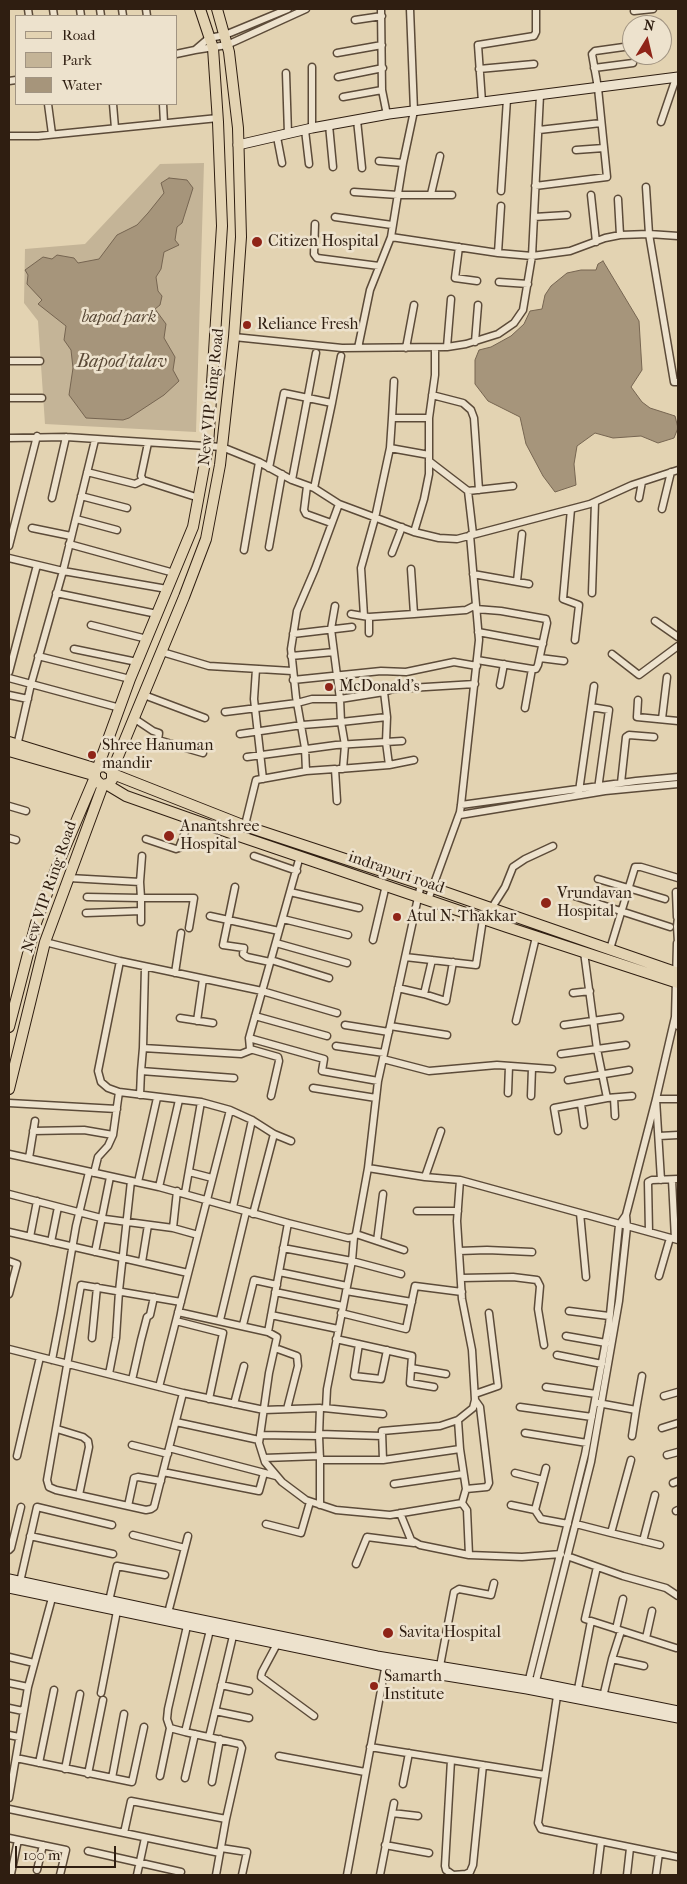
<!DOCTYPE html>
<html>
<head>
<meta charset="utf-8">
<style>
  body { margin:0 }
  #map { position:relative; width:687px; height:1884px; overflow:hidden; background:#e3d3b2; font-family:"IM FELL French Canon",serif }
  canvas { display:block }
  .frame { position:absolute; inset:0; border:10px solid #2f1e11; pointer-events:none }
  .legend { position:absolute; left:15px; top:15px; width:162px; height:90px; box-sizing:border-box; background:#ede2cd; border:1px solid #a19482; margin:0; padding:6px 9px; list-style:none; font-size:15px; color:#2f1e11 }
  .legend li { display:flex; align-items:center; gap:10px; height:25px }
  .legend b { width:25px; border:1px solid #a19482 }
  .north { position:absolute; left:622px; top:15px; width:50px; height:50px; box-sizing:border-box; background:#ede2cd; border:1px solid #a19482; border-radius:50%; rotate:9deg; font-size:14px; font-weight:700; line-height:20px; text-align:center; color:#2f1e11 }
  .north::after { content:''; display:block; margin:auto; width:18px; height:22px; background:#8f2418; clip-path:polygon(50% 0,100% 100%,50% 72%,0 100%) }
  .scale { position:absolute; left:15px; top:1846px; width:101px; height:22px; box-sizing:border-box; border:2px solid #2f1e11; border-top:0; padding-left:6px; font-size:15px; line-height:18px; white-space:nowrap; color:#2f1e11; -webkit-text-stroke:4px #ede2cd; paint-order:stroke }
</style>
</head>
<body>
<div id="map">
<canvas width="687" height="1884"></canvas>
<div class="frame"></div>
<ul class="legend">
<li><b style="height:6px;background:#e3d3b2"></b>Road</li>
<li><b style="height:14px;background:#c4b497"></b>Park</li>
<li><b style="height:14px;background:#a6957b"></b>Water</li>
</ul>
<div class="north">N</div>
<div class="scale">100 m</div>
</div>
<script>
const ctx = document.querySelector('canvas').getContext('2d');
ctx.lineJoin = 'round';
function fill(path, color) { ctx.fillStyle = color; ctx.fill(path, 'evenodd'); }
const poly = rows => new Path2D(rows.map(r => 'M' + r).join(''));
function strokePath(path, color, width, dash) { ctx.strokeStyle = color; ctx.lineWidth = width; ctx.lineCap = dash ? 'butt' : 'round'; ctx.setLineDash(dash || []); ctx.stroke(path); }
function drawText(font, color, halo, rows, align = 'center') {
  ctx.font = font + ' "IM FELL French Canon",serif'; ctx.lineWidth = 5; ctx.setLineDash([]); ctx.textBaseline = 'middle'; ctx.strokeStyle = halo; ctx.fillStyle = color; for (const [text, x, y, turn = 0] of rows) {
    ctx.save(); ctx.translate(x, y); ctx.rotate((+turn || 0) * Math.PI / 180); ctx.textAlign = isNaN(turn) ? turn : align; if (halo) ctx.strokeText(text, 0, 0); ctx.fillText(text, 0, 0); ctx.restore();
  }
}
fill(poly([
  [204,163,196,432,45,424,38,321,24,303,25,249,85,244,160,164]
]), '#c4b497');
const water = poly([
  [169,178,187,180,193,188,182,223,177,227,175,240,179,245,164,252,161,269,156,277,158,291,162,296,160,305,155,309,166,324,164,338,175,357,173,370,179,381,164,395,129,418,123,420,86,418,69,395,73,368,71,350,64,340,66,326,38,304,42,300,27,284,28,275,25,270,43,257,52,259,57,255,74,258,78,263,99,259,117,235,137,225,148,213,164,193,161,183,169,178],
  [603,261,639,321,642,370,631,387,642,402,650,408,675,416,678,428,674,438,658,443,641,436,613,438,595,433,577,446,574,464,576,485,555,492,543,476,526,444,520,417,488,401,475,384,475,360,479,350,491,347,511,336,524,324,530,311,542,309,545,295,551,286,567,273,581,270,596,270,598,264,603,261]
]);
fill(water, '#a6957b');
strokePath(water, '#766551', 1);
const street = poly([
  [28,9,29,16],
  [53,9,54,16],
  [80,9,81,16],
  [100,9,101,16],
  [122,9,123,16],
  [146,9,147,16],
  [288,9,225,35,209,38,195,50,227,45,306,9],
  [381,9,382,90,387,115],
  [410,9,414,111,403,163,391,237,498,253,532,256,570,251,605,238,620,235,649,234,678,236],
  [634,11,653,9],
  [355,20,382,16],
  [337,53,382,45],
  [176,54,195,50],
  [594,68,633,63],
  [479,69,534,64],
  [286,73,288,134],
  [338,77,383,68],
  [9,81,16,80],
  [343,97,382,90],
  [482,102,478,45,534,36,536,32,536,9],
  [48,104,52,134],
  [113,104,115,128],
  [163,104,164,123],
  [357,120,362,168],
  [661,122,676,78],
  [329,125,333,167],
  [312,128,312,67],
  [305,130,309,164],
  [539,130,601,123],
  [9,136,38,136,218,118],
  [277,137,282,163],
  [576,150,604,148],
  [379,161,403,163],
  [535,186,607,177,598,88,592,54,595,51,631,46],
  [646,187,649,234,674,382,678,382],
  [501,191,507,99],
  [354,192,398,195,452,195],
  [431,194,440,156],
  [591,195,596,242],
  [618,199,620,235],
  [335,217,392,225],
  [534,217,567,215],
  [315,224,314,254,317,258,379,266],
  [459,247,455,278,477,281],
  [498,253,501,206],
  [499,282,528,284],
  [234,337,342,348,447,347,466,344,498,334,514,323,523,310,532,256,540,95],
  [475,342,478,305],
  [447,347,451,299],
  [358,348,370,290,391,237],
  [406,348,414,305],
  [9,361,40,361],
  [432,395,463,403,471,410,474,418,479,490],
  [9,398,42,398],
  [332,403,341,356],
  [392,418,394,381],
  [9,438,66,437,222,447,259,462,292,480,314,488,339,504,414,532,439,538,457,539,590,504,632,485,678,470],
  [148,443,141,476,143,480,199,498],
  [429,455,390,448,392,418,429,418],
  [429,461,468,491,473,534],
  [269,468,284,393,332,403,314,488],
  [87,472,135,484,143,480],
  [292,480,316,353],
  [307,486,304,510,306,514,331,523],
  [468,491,513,486],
  [81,496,127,508],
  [52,498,66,437],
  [639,498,642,482],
  [571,509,563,599,579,605,575,640],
  [662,509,671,472],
  [76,519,117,530],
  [32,528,71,536],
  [414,532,424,499,429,474,429,418,435,375,435,348],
  [69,544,174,573],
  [9,546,37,436],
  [269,547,282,474],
  [244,550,259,462],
  [392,553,402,527],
  [9,558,63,571,167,589],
  [411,569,414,614],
  [473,574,529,584],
  [517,581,522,534],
  [56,593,157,614],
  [592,593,595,502],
  [476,609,501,611,546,619,547,623,538,665,536,669,532,669],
  [351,614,369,617,414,614,466,610,476,605],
  [364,616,361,568,375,518,390,448],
  [369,617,369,633],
  [655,621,678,637],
  [91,625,147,639],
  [478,632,543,644],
  [293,634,352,627],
  [74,649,137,662],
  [162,652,209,666,292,671],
  [612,654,639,675,678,646],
  [38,656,130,679],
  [291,656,334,652],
  [540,658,564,661],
  [477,660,532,669,525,708],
  [256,669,254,699,263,779],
  [9,672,37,565],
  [9,678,120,708],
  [293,680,381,671,406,672,454,662,477,666],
  [500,685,504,664],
  [384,692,393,689,475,684],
  [9,695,28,699],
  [144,695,205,718],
  [638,700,637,717,678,721],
  [591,707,609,710,598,789],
  [225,712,297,703,312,699,340,699,331,629,335,606],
  [387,717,341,722,340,699,384,692,387,717,386,742,389,765],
  [135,719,153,731,159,733,158,740,203,753],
  [662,719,667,677],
  [240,734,302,725,341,722,345,745,343,769],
  [17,746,31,684,63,571,95,440],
  [247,757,336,745,402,741],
  [339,769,389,765,414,760],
  [621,783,626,737,629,735,654,737],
  [579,791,594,686],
  [337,801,335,769,306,771,305,748,296,697,291,649,297,611,315,569,339,504],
  [461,805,636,781,678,777],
  [9,806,26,811],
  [460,815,605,791,678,784],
  [244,829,256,780,306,771],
  [9,838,16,840],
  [146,839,176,849,179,848,190,819],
  [254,856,297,871],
  [69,878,140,882,141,898,194,898,189,928],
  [598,879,665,899],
  [140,882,142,856],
  [235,887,223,945,244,948,243,954,247,957,270,962],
  [290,892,359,908],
  [562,892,670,927],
  [676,892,677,917],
  [87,897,141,898,141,922],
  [428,900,460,812,461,805,479,640,470,535],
  [491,909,505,887,513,867,525,859,553,846],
  [86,913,141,911],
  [210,916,279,931],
  [678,917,677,926,678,943],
  [283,919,348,935],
  [373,940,386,885],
  [45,942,120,961,262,991,337,1013],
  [276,943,347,963],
  [677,943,675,1017,678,1026],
  [610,949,635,867,641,867,678,878],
  [405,957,476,965,483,919],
  [271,960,329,978],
  [120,961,98,1071,101,1082,108,1088,119,1092,201,1102,230,1110,252,1120,274,1134,291,1141],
  [145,967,143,1048,241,1054,251,1050],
  [175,973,181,933],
  [398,988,424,994,432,960],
  [573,993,590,991],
  [424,994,446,1001,453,962],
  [255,1016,327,1036],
  [180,1018,213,1023],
  [197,1021,203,979],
  [516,1021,536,937],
  [345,1025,389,1032],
  [564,1025,620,1017],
  [390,1026,447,1035],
  [249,1038,324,1059,322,1071,378,1081],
  [336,1046,384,1053],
  [143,1048,141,1071,234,1078],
  [561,1054,626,1045],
  [383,1059,429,1071,497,1065,552,1069],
  [568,1080,629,1070],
  [313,1088,376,1098],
  [508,1093,509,1066],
  [140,1095,141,1071],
  [271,1096,279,1061,278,1057,250,1049,249,1038,300,856],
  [531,1096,532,1068],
  [607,1098,632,1096],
  [614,1098,615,1116],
  [9,1103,117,1109],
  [581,1104,584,1125],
  [33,1131,84,1130,113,1135],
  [558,1131,554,1108,607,1098,597,1049,584,952],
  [659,1136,678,1135],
  [9,1154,159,1187,288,1223,348,1238,354,1237,356,1234,368,1168,378,1081,421,884],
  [29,1158,35,1121],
  [368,1168,425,1177,460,1180,678,1240],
  [189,1172,212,1178],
  [94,1173,98,1157,108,1146,113,1135,119,1092],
  [425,1177,441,1131],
  [661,1180,656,1099,678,1099],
  [672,1180,675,1239],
  [138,1182,157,1098],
  [159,1187,179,1100],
  [185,1193,201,1102],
  [9,1194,105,1219,173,1228,177,1191],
  [233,1207,252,1120],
  [417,1211,458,1211],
  [580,1213,586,1277],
  [253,1214,274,1134],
  [288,1223,268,1332,277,1337,269,1373,259,1443,265,1462,282,1482,306,1500,336,1510,390,1515,462,1503,466,1489,487,1487,489,1483,480,1407,475,1400],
  [173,1228,198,1235],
  [9,1232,188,1273],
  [649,1232,648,1182,652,1180,678,1179],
  [356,1234,404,1250],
  [30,1237,37,1201],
  [377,1241,383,1194],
  [51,1242,58,1207],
  [283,1248,352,1261,401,1274],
  [459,1251,487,1250,532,1252],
  [95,1252,110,1177],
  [9,1261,17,1264,9,1294],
  [142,1262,148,1225],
  [279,1272,347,1286],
  [659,1276,670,1238],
  [461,1278,513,1277,537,1280,540,1286,538,1309,544,1345],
  [346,1291,412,1302],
  [275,1292,343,1306],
  [181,1302,81,1285,47,1480,49,1487,56,1490,146,1510,151,1509,154,1507,183,1393],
  [569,1311,609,1316],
  [178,1312,268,1332],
  [341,1313,406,1329,415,1286,462,1292],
  [271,1315,338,1329],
  [220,1320,246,1212],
  [176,1321,223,1333,209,1399],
  [243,1325,254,1280,277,1285],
  [566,1336,606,1343],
  [92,1338,97,1287],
  [336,1339,412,1356,410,1383,434,1387],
  [359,1344,354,1376,381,1379,387,1350],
  [275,1348,297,1356,298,1366,287,1409],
  [9,1349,183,1393,264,1410,320,1408,319,1436,320,1460,383,1460,460,1449,466,1489],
  [557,1355,602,1364],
  [52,1360,61,1313,76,1226,89,1172],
  [411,1368,446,1374],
  [109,1374,116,1338,119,1291,131,1181],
  [132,1380,141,1340,147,1317,150,1315,154,1297],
  [159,1387,230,1110],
  [546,1387,596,1394],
  [475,1394,498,1386,489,1313],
  [664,1396,678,1392],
  [598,1403,636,1410,632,1436],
  [234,1404,244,1366],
  [520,1407,592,1417],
  [324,1408,383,1414],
  [326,1408,327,1389,352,1261,354,1237],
  [636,1410,642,1376],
  [458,1420,460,1449],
  [176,1422,259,1440],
  [662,1428,678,1423],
  [57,1429,83,1437,88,1441,89,1447,79,1495],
  [525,1433,587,1443],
  [319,1434,382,1436],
  [260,1435,319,1436],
  [132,1445,168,1454],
  [169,1448,276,1476],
  [667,1455,678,1452],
  [17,1456,40,1357],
  [264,1458,320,1456],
  [383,1460,382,1431,440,1426,458,1420,473,1408,475,1400,472,1350,462,1299,457,1221,460,1180],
  [631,1460,611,1533,660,1545],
  [546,1468,535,1510,541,1519,568,1524],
  [163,1472,259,1491,264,1473],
  [515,1473,543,1480],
  [673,1483,678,1481],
  [394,1484,463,1474],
  [462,1503,467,1510,469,1555],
  [320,1505,320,1460],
  [511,1505,535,1510],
  [128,1506,134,1478,138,1477,161,1481],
  [676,1511,678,1510],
  [400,1513,411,1540,420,1545,469,1555,522,1557,561,1554],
  [266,1524,301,1533,310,1502],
  [576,1524,611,1533],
  [133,1535,185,1548],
  [30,1536,113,1554],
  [643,1541,655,1495],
  [9,1550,11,1548,21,1507],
  [567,1556,623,1576,666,1588,678,1596],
  [356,1564,367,1537,414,1543],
  [597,1567,585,1619,676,1648],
  [20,1582,37,1507,112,1525],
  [109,1601,117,1566,165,1575],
  [168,1613,188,1536],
  [616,1629,623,1599],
  [210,1630,185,1732,240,1744,242,1748,226,1819],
  [621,1631,612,1659,644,1666],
  [646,1638,652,1611],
  [277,1644,262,1672,261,1677,314,1716],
  [9,1657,34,1663],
  [440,1666,454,1592,459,1589,491,1595,494,1583],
  [9,1683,28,1687],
  [528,1683,585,1454,609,1324,619,1225,626,1215,656,1099,675,1017],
  [221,1685,249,1691],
  [535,1685,591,1462,619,1301,627,1227,626,1215],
  [101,1693,117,1611],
  [577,1694,591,1621],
  [557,1696,538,1823,541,1829,678,1857],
  [603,1697,612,1659],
  [9,1708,23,1711],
  [215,1711,249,1718],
  [170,1728,167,1719,168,1709,187,1626],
  [9,1735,19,1737],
  [209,1737,233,1636],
  [370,1747,545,1775],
  [279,1756,365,1772],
  [16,1758,132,1782,144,1727],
  [451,1760,445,1866,446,1870,453,1875,466,1874,470,1872,473,1865,483,1765],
  [39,1763,54,1690],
  [65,1769,80,1694],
  [88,1774,103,1700],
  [160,1776,170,1728,185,1732],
  [112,1778,124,1714],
  [185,1778,195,1734],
  [212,1782,220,1739],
  [403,1784,409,1753],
  [9,1798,28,1687,52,1598],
  [9,1809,220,1853],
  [392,1813,418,1816],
  [124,1833,131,1801,226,1819,216,1875],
  [9,1838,66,1850,60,1875],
  [385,1845,429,1853],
  [221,1848,247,1852,242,1875],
  [88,1851,181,1872],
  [37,1870,43,1845],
  [11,1874,18,1840],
  [137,1875,145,1838],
  [347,1875,386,1663],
  [380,1875,394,1803],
  [597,1875,601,1842],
  [627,1875,630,1848],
  [656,1875,659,1853]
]);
const secondary = poly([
  [238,145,312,128,389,114,678,77],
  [9,1579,168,1613,377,1656,529,1681,678,1711],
  [9,1588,385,1666,527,1689,678,1718]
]);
const primary = poly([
  [9,742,97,769],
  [9,751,93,775],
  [98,767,130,679,193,527,208,446,222,226,218,122,213,48,200,9],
  [112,771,105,766,98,767,95,772,95,778,99,783,103,785,108,784,112,780,112,771,184,597,206,539,220,465,234,337,241,237,238,128,229,52,217,9],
  [113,774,245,826,433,888,678,973],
  [106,784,126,796,242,837,507,927,678,983],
  [9,1027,36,923,58,864,95,777],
  [9,1089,45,942,103,785]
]);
strokePath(street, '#5c4b39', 9);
strokePath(secondary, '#2f1e11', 11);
strokePath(primary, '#2f1e11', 12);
strokePath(street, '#ede2cd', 6);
strokePath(secondary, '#ede2cd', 9);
strokePath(primary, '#e3d3b2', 10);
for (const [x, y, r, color] of [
  [257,242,6,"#8f2418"],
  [247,325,5,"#8f2418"],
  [329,687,5,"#8f2418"],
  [92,755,5,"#8f2418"],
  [169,836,6,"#8f2418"],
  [546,903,6,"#8f2418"],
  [397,917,5,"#8f2418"],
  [388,1633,6,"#8f2418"],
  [374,1686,5,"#8f2418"]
]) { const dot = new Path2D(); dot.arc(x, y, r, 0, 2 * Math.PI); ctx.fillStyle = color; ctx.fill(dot); strokePath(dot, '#ede2cd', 2); }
drawText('16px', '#2f1e11', '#ede2cd', [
  ["Citizen Hospital",268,242],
  ["Reliance Fresh",257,325],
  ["McDonald's",339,687],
  ["Shree Hanuman",102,746],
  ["mandir",102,764],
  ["Anantshree",180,827],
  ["Hospital",180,845],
  ["Vrundavan",557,894],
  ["Hospital",557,912],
  ["Atul N. Thakkar",407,917],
  ["Savita Hospital",399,1633],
  ["Samarth",384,1677],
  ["Institute",384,1695]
], 'left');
drawText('italic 16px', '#544432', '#ede2cd', [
  ["bapod park",119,318]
]);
drawText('16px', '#2f1e11', '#ede2cd', [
  ["New VIP Ring Road",212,397,-84],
  ["indrapuri road",396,873,19],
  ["New VIP Ring Road",50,887,-71]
]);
drawText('italic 18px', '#594836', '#ede2cd', [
  ["Bapod talav",122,363]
]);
</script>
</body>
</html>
